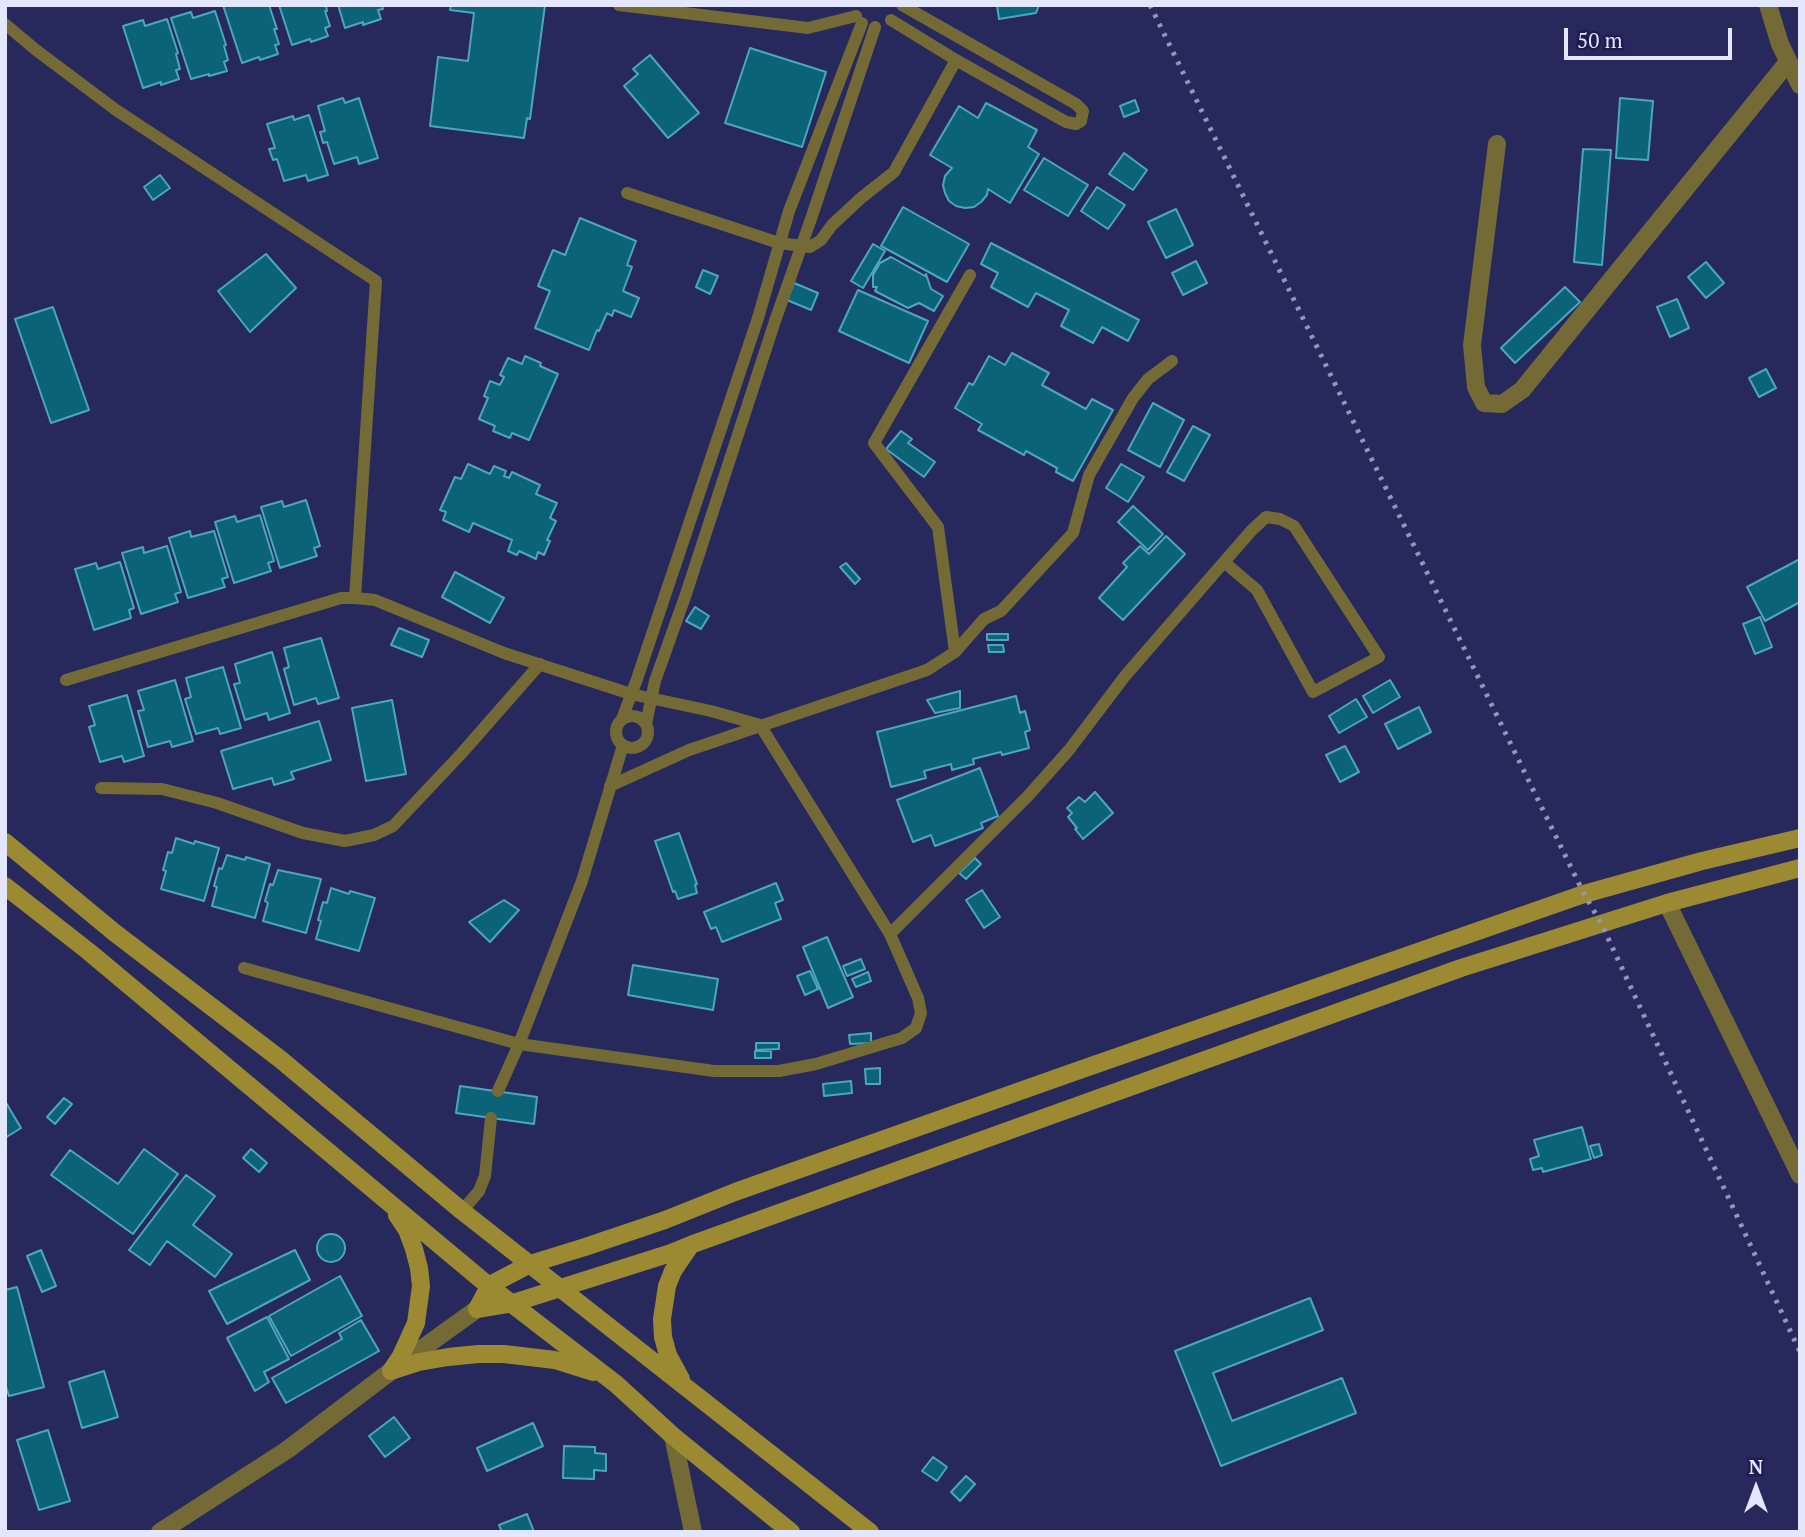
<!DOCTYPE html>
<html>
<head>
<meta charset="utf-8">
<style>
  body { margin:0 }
  #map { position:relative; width:1805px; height:1537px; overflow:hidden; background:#27285c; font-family:"PT Serif",serif }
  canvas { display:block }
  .frame { position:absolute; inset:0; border:7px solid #e4e7fb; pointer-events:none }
  .north { position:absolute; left:1721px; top:1453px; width:70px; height:70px; -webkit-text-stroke:5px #1e1d50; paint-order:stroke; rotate:0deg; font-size:19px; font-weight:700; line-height:28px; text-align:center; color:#e4e7fb }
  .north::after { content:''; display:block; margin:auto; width:24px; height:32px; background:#e4e7fb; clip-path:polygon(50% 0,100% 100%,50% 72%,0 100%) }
  .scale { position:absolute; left:1564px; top:28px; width:168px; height:32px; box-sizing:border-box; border:4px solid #e4e7fb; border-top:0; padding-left:9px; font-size:21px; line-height:24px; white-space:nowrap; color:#e4e7fb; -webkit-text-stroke:5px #1e1d50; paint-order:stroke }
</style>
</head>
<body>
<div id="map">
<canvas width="1805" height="1537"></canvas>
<div class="frame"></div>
<div class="north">N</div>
<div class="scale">50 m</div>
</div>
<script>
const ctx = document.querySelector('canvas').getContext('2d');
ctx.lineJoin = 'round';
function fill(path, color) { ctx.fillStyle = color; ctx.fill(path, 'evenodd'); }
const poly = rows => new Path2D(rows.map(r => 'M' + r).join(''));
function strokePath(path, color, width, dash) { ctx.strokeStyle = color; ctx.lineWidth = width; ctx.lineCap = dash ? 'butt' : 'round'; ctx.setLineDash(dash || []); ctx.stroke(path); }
const building = poly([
  [223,5,269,5,277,29,274,29,279,44,275,45,278,54,260,60,259,57,242,63,223,5],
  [279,5,326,5,327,11,325,11,330,26,325,28,328,36,311,42,310,39,292,45,279,5],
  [338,5,382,5,383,9,378,10,381,19,363,25,363,22,345,28,338,5],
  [451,5,545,5,530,119,527,118,524,138,430,126,438,57,468,61,474,13,450,10,451,5],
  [997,5,1039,5,1036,13,999,19,997,5],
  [215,11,226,45,224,46,228,60,224,62,227,71,209,76,209,74,191,79,171,18,191,12,193,18,215,11],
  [167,19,178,53,176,54,180,69,176,70,179,79,161,85,161,82,143,88,123,26,143,20,145,26,167,19],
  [750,48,826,72,802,147,725,123,750,48],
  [650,55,699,113,668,138,624,86,638,74,633,69,650,55],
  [343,98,345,103,359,98,378,158,359,164,357,157,334,164,327,142,323,143,320,132,325,131,318,106,343,98],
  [1620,98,1653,101,1648,160,1616,158,1620,98],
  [1135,100,1139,111,1124,117,1120,106,1135,100],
  [986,103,1037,130,1028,147,1039,154,1010,203,988,189,987,195,981,202,974,207,965,208,956,206,949,201,945,193,943,185,945,176,952,168,930,155,959,106,978,118,986,103],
  [309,115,328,175,308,181,306,175,284,181,277,159,273,160,269,149,275,148,267,124,293,116,294,120,309,115],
  [1583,149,1611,150,1602,265,1574,262,1583,149],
  [1124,153,1147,170,1133,190,1109,174,1124,153],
  [1044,158,1088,185,1068,216,1024,190,1044,158],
  [160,175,170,188,153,200,144,187,160,175],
  [1097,187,1125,205,1108,229,1081,211,1097,187],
  [903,207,969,244,947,282,881,246,903,207],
  [1176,209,1193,245,1166,258,1148,222,1176,209],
  [580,218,636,241,627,265,632,267,623,291,639,298,631,317,614,310,612,316,607,313,599,331,597,330,589,350,535,328,550,291,538,286,553,250,565,255,580,218],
  [991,243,1139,320,1128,341,1102,327,1093,343,1061,326,1069,310,1036,293,1028,307,991,287,998,273,981,264,991,243],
  [873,244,885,251,863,288,851,281,873,244],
  [266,254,296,288,250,332,218,291,266,254],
  [891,257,925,276,926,274,931,289,943,296,934,311,919,303,908,308,875,291,877,287,873,287,873,275,880,263,891,257],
  [1196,261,1207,283,1183,295,1172,273,1196,261],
  [1706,262,1724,283,1706,298,1688,277,1706,262],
  [703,270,718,276,710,294,696,287,703,270],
  [794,283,818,293,811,310,787,300,794,283],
  [1565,287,1580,302,1515,363,1501,348,1565,287],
  [858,290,928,321,909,363,839,331,858,290],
  [1677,299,1689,328,1670,337,1657,307,1677,299],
  [53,307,89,410,51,423,15,319,53,307],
  [1012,353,1049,373,1042,385,1086,409,1092,399,1113,410,1073,481,1056,472,1057,468,1026,451,1024,455,978,430,982,424,955,408,969,383,973,385,989,356,1005,365,1012,353],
  [525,356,541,363,540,366,558,374,529,440,512,433,510,438,493,431,495,426,479,419,488,398,484,396,490,381,500,385,504,377,500,375,508,358,522,364,525,356],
  [1766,369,1776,388,1759,397,1749,378,1766,369],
  [1153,403,1184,420,1160,467,1128,450,1153,403],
  [1193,426,1210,435,1184,481,1167,472,1193,426],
  [901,431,912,439,908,443,935,462,924,477,886,449,901,431],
  [468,464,490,474,494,466,506,471,504,476,509,478,512,472,527,479,540,485,536,494,557,503,550,518,556,521,547,540,550,541,544,555,538,552,536,559,519,551,517,555,508,551,512,540,473,523,469,532,443,520,446,512,440,510,455,477,461,479,468,464],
  [1121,464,1144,477,1128,502,1106,488,1121,464],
  [306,500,320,546,314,548,317,556,280,568,261,507,282,501,284,507,306,500],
  [1133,506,1163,534,1148,550,1118,522,1133,506],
  [260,515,274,561,268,563,271,571,234,583,215,522,235,516,237,522,260,515],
  [190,531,191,537,214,531,228,577,222,579,225,587,188,598,169,538,190,531],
  [1166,536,1185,554,1123,620,1099,598,1127,567,1123,563,1140,546,1149,554,1166,536],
  [167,546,181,592,175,594,178,602,141,614,122,553,143,547,144,553,167,546],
  [1800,559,1800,602,1765,621,1747,587,1800,559],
  [120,562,134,608,129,610,131,618,94,630,75,569,96,563,98,569,120,562],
  [846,563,860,579,855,584,840,567,846,563],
  [455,572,504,598,490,623,442,597,455,572],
  [695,607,709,616,701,629,686,621,695,607],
  [1760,617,1772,647,1755,654,1743,624,1760,617],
  [399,628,429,640,422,657,391,645,399,628],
  [987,634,1008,634,1008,640,987,640,987,634],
  [321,638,339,698,318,704,316,698,294,705,284,669,289,667,284,648,321,638],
  [988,645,1003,645,1004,652,989,652,988,645],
  [272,652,290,713,269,720,267,713,245,720,234,684,240,683,235,664,272,652],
  [223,667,241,728,220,734,218,728,196,734,185,699,191,697,186,678,223,667],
  [175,680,193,741,172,747,170,741,148,747,138,711,144,710,138,691,175,680],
  [1390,680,1400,697,1373,713,1363,696,1390,680],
  [960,691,960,708,935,713,927,700,960,691],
  [127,695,144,756,124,762,122,756,100,762,89,727,95,725,89,706,127,695],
  [1016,696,1020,713,1025,711,1030,730,1025,732,1029,748,1002,755,1001,752,973,759,974,764,952,770,951,764,924,771,926,778,891,787,877,732,1016,696],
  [1356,699,1367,717,1339,733,1329,716,1356,699],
  [392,700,406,774,366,781,352,708,392,700],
  [1419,707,1431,732,1398,749,1385,724,1419,707],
  [319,721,331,760,291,772,294,779,274,785,272,778,233,789,221,751,319,721],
  [1345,746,1359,772,1340,782,1326,755,1345,746],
  [980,768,998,816,981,823,983,828,935,846,931,835,913,842,897,800,980,768],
  [1095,792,1113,813,1083,839,1075,829,1077,828,1068,817,1072,813,1067,808,1079,797,1085,802,1095,792],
  [679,833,697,884,695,885,697,893,678,899,675,891,673,892,655,841,679,833],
  [176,838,194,844,195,841,219,848,204,901,161,889,166,871,163,870,168,852,172,853,176,838],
  [227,855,245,860,246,857,270,864,255,918,212,906,217,887,214,886,219,868,222,869,227,855],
  [975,858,981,864,966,879,959,873,975,858],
  [278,870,321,879,306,933,263,921,268,903,265,901,270,884,273,885,278,870],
  [776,883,783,900,775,903,781,919,722,942,716,927,711,929,704,912,776,883],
  [331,888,349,894,350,891,375,898,359,951,316,939,321,921,318,920,323,902,327,903,331,888],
  [982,890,1000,917,984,928,966,900,982,890],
  [504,900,519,910,490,942,469,922,504,900],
  [827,937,853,997,828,1008,803,947,827,937],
  [861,959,865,969,847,976,843,966,861,959],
  [633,965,718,979,713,1010,628,995,633,965],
  [810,971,818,989,805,995,797,976,810,971],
  [868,972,871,981,856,987,852,979,868,972],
  [871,1033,871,1043,850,1044,849,1035,871,1033],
  [756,1043,779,1043,779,1049,756,1050,756,1043],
  [755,1051,771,1051,771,1058,755,1058,755,1051],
  [880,1068,880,1084,866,1084,865,1069,880,1068],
  [851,1081,852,1093,824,1096,823,1084,851,1081],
  [460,1086,537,1097,534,1124,456,1113,460,1086],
  [64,1098,72,1104,55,1124,47,1117,64,1098],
  [5,1101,21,1128,5,1138,5,1101],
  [1582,1127,1591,1159,1543,1172,1542,1168,1533,1170,1530,1159,1539,1156,1534,1140,1582,1127],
  [1599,1144,1602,1155,1594,1158,1590,1146,1599,1144],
  [144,1149,178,1174,133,1234,51,1175,70,1150,118,1184,144,1149],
  [251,1149,267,1163,259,1172,243,1158,251,1149],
  [186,1175,215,1196,193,1225,232,1254,215,1277,167,1241,150,1265,129,1250,186,1175],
  '317 1248a14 14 0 1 1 28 0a14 14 0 1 1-28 0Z',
  [41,1250,56,1286,42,1292,27,1256,41,1250],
  [295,1250,310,1280,227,1324,209,1291,295,1250],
  [340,1276,362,1316,291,1356,269,1316,340,1276],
  [17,1287,44,1387,9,1396,5,1384,5,1290,17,1287],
  [1310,1298,1323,1330,1213,1373,1232,1421,1342,1378,1356,1413,1221,1466,1175,1351,1310,1298],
  [267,1317,289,1359,264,1372,269,1382,255,1391,227,1338,267,1317],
  [361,1320,379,1351,286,1403,272,1378,342,1339,339,1333,361,1320],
  [104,1371,118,1417,82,1428,69,1382,104,1371],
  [394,1417,410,1438,385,1457,369,1436,394,1417],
  [533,1423,543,1446,487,1471,477,1448,533,1423],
  [48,1430,70,1501,39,1510,17,1440,48,1430],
  [564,1446,595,1447,595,1453,606,1454,606,1471,594,1470,594,1479,563,1478,564,1446],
  [933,1457,947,1467,937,1481,922,1471,933,1457],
  [966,1476,975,1484,960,1501,951,1492,966,1476],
  [527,1514,534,1532,502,1532,499,1525,527,1514]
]);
fill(building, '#0b6377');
strokePath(building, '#4ea6be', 2);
strokePath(poly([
  [619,5,808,28,856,16],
  [891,20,956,60,1066,122,1076,124,1081,121,1083,111,1076,104,902,5],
  [5,24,36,50,116,110,376,281,355,598],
  [627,193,779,243,810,247,821,240,832,225,861,198,894,172,956,60],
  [955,652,938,527,874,443,970,275],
  [66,680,341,598,355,598,375,600,504,653,631,694,711,711,760,725,890,934,918,998,921,1013,916,1028,902,1038,816,1064,779,1071,714,1071,519,1044,244,968],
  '616 732a16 16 0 1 1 32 0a16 16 0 1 1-32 0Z',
  [622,719,637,679,758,318,789,211,862,23],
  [646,724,655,681,686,594,775,321,812,216,875,27],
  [610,786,689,750,927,670,955,652,984,619,1001,611,1073,533,1089,475,1133,398,1148,379,1172,361],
  [101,788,162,789,217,803,303,833,345,841,374,835,393,826,461,754,540,664],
  [890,934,1028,796,1069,750,1125,676,1224,562,1252,530,1266,517,1280,519,1294,526,1379,657,1313,692,1257,590,1224,562],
  [498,1091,519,1044,582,881,623,745],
  [462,1211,479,1191,485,1176,491,1118]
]), '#746a36', 12);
strokePath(poly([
  [1768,5,1780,44,1800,85],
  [1497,144,1472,345,1476,387,1484,403,1502,404,1522,390,1788,62],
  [1667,903,1800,1175],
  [673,1436,693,1532],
  [160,1532,287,1450,391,1371,477,1309]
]), '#746a36', 18);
strokePath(poly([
  [5,842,115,933,280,1059,462,1211,870,1532],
  [5,886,88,951,490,1287,616,1384,673,1436,791,1532],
  [477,1309,490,1285,530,1264,585,1247,665,1220,735,1192,1071,1073,1584,894,1702,861,1800,838],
  [477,1309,513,1303,671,1253,693,1244,1461,968,1667,903,1800,868],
  [391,1371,419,1362,448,1357,478,1354,504,1354,555,1360,593,1372],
  [391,1371,401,1356,416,1323,421,1286,419,1268,414,1249,407,1230,397,1215],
  [681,1379,668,1355,663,1337,662,1319,667,1286,673,1271,690,1246]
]), '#9b8a32', 18);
strokePath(poly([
  [1150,5,1584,894,1601,923,1800,1352]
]), '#9396b7', 5, [3.5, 7]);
</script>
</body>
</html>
